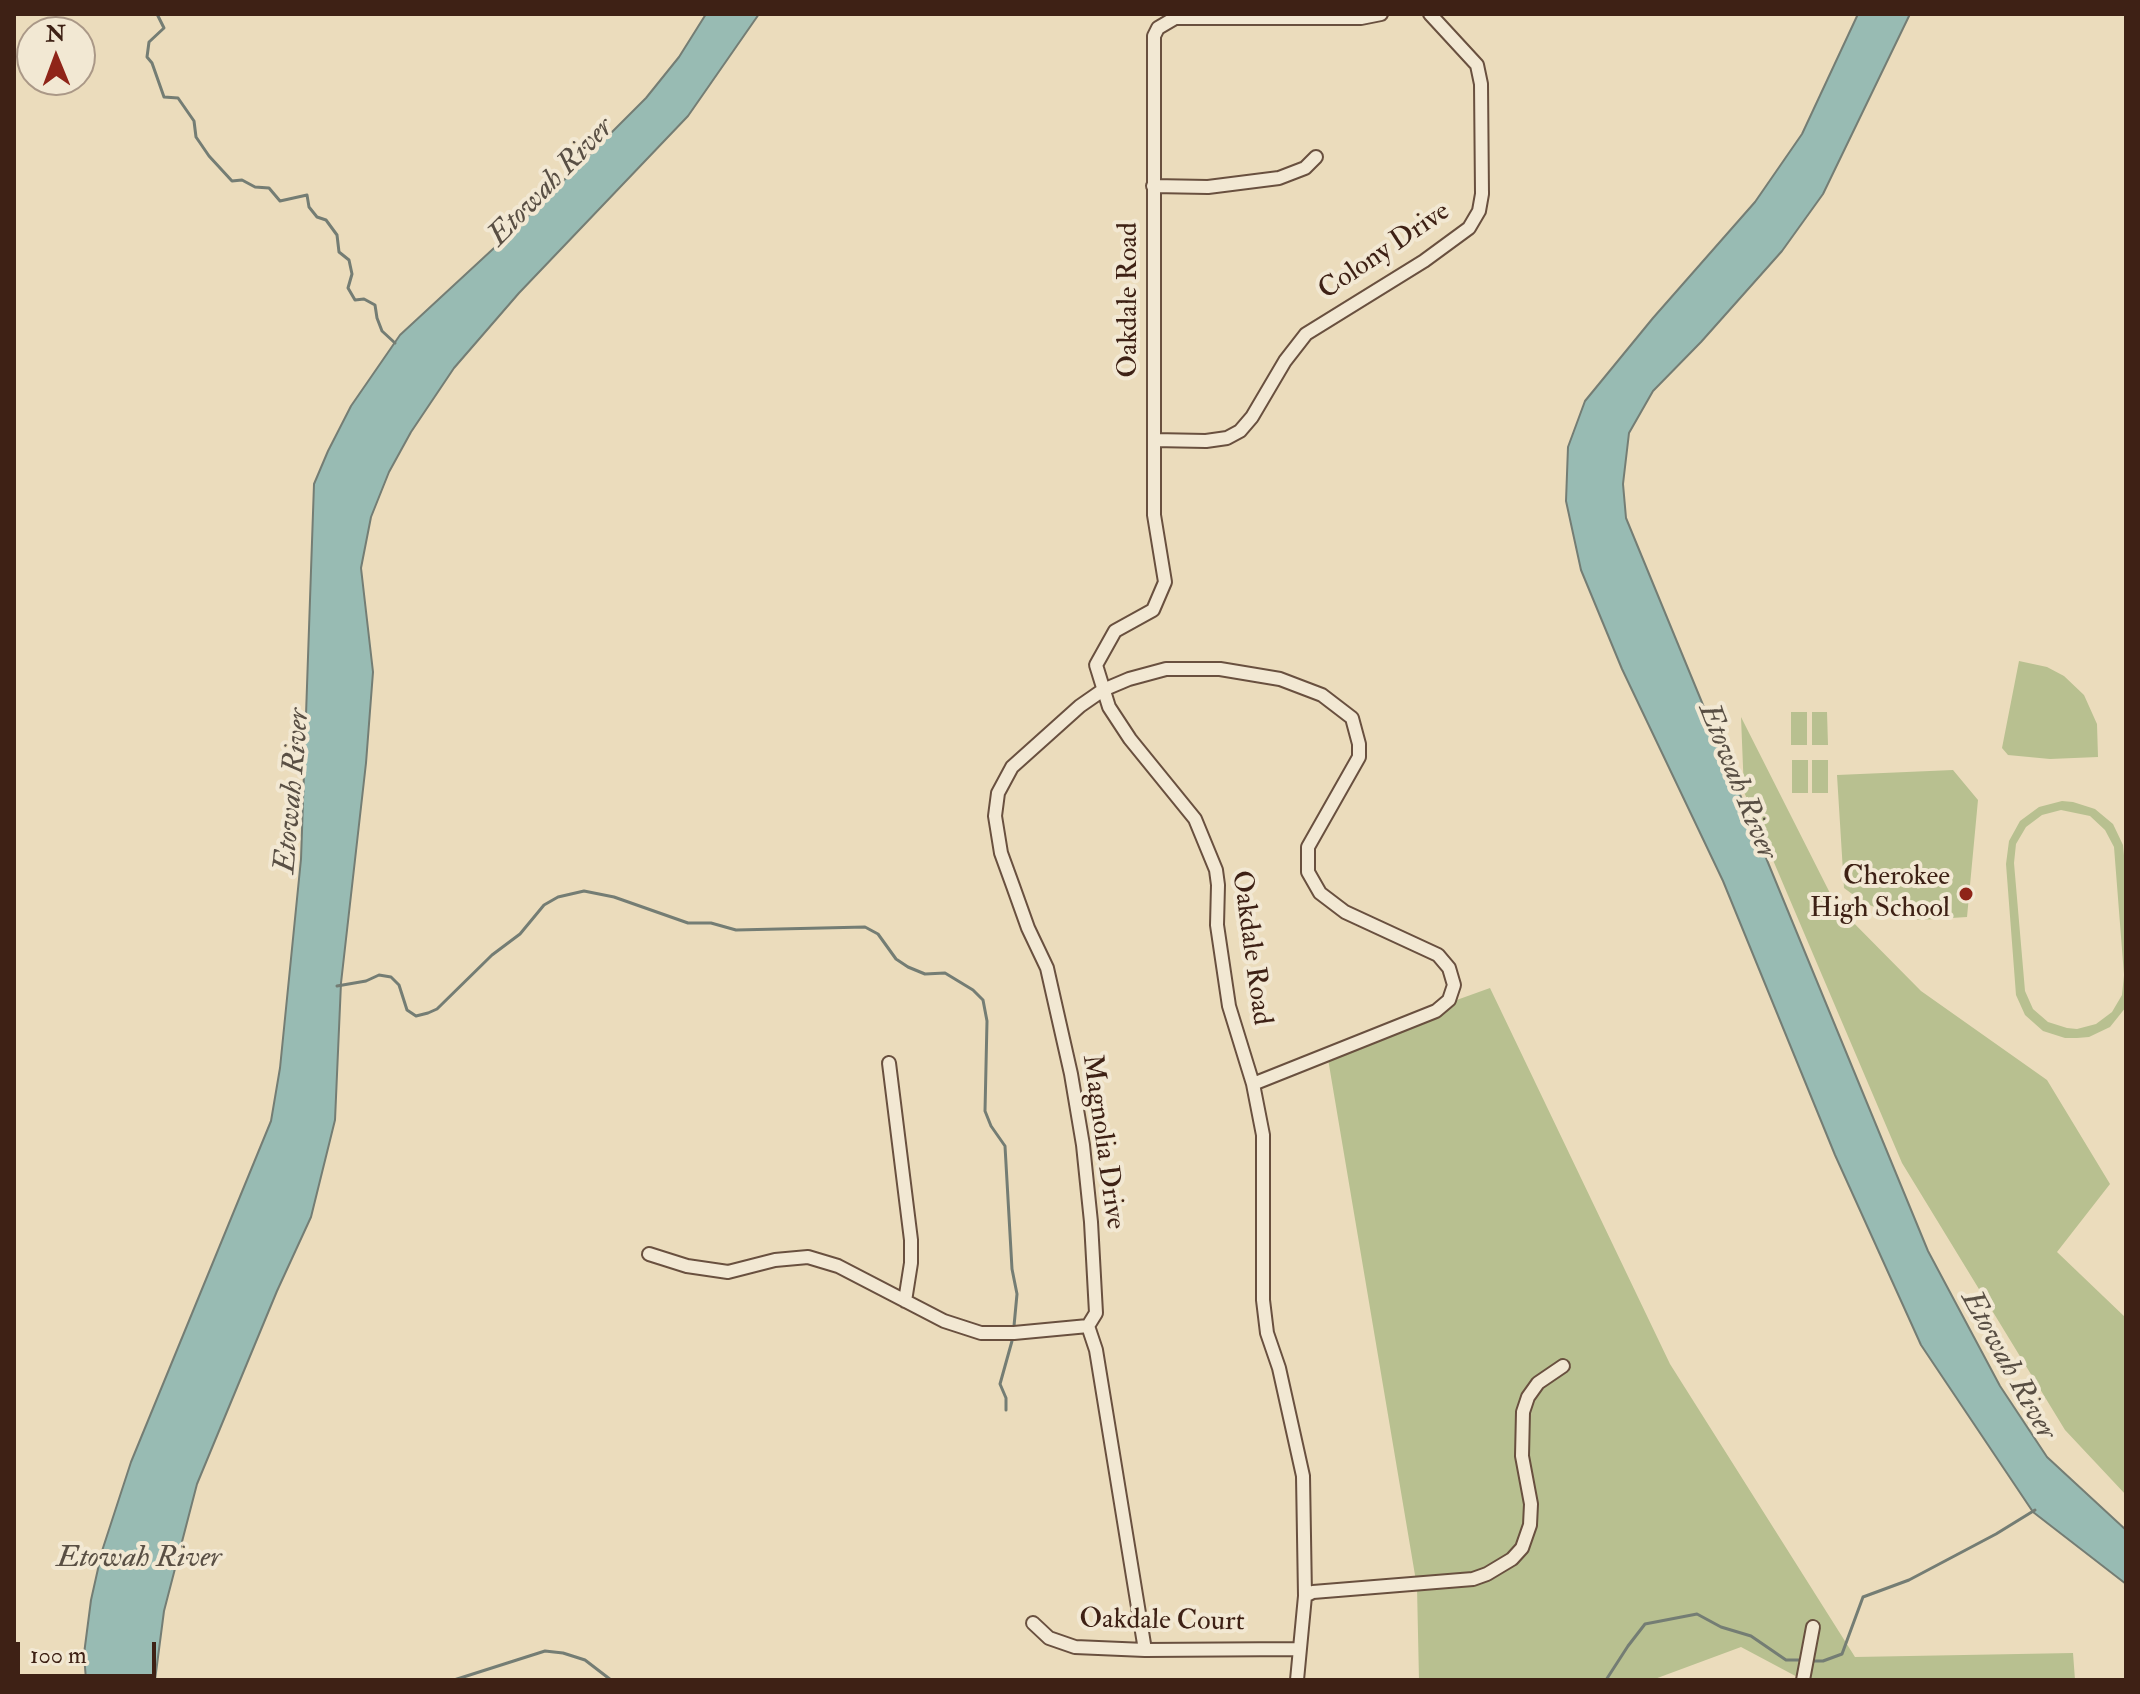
<!DOCTYPE html>
<html>
<head>
<meta charset="utf-8">
<style>
  body { margin:0 }
  #map { position:relative; width:2140px; height:1694px; overflow:hidden; background:#ebdcbc; font-family:"IM FELL Double Pica",serif }
  canvas { display:block }
  .frame { position:absolute; inset:0; border:16px solid #3e2115; pointer-events:none }
  .north { position:absolute; left:16px; top:16px; width:80px; height:80px; box-sizing:border-box; background:#f2e8d3; border:2px solid #aa9887; border-radius:50%; rotate:359deg; font-size:22px; font-weight:700; line-height:32px; text-align:center; color:#3e2115 }
  .north::after { content:''; display:block; margin:auto; width:28px; height:36px; background:#8f2418; clip-path:polygon(50% 0,100% 100%,50% 72%,0 100%) }
  .scale { position:absolute; left:16px; top:1642px; width:140px; height:36px; box-sizing:border-box; border:4px solid #3e2115; border-top:0; padding-left:10px; font-size:24px; line-height:28px; white-space:nowrap; color:#3e2115; -webkit-text-stroke:6px #f2e8d3; paint-order:stroke }
</style>
</head>
<body>
<div id="map">
<canvas width="2140" height="1694"></canvas>
<div class="frame"></div>
<div class="north">N</div>
<div class="scale">100 m</div>
</div>
<script>
const ctx = document.querySelector('canvas').getContext('2d');
ctx.lineJoin = 'round';
function fill(path, color) { ctx.fillStyle = color; ctx.fill(path, 'evenodd'); }
const poly = rows => new Path2D(rows.map(r => 'M' + r).join(''));
function strokePath(path, color, width, dash) { ctx.strokeStyle = color; ctx.lineWidth = width; ctx.lineCap = dash ? 'butt' : 'round'; ctx.setLineDash(dash || []); ctx.stroke(path); }
function drawText(font, color, halo, rows, align = 'center') {
  ctx.font = font + ' "IM FELL Double Pica",serif'; ctx.lineWidth = 8; ctx.setLineDash([]); ctx.textBaseline = 'middle'; ctx.strokeStyle = halo; ctx.fillStyle = color; for (const [text, x, y, turn = 0] of rows) {
    ctx.save(); ctx.translate(x, y); ctx.rotate((+turn || 0) * Math.PI / 180); ctx.textAlign = isNaN(turn) ? turn : align; if (halo) ctx.strokeText(text, 0, 0); ctx.fillText(text, 0, 0); ctx.restore();
  }
}
fill(poly([
  [2019,661,2047,667,2064,676,2084,695,2097,724,2098,757,2050,759,2008,755,2002,748],
  [1791,712,1807,712,1807,745,1791,745],
  [1812,712,1827,712,1828,745,1812,745],
  [1741,717,1836,905,1921,991,2047,1080,2110,1184,2057,1252,2126,1318,2126,1495,2065,1430,1902,1163,1744,792],
  [1792,760,1808,760,1808,793,1792,793],
  [1812,760,1828,760,1828,793,1812,793],
  [1953,770,1978,800,1967,917,1920,920,1888,913,1863,902,1844,888,1837,775],
  [2062,801,2073,802,2095,809,2113,824,2123,845,2126,876,2126,1007,2110,1027,2089,1037,2077,1038,2065,1038,2043,1031,2025,1015,2016,995,2006,864,2009,841,2020,821,2039,807],
  [2061,810,2090,816,2105,830,2114,847,2124,975,2122,995,2112,1012,2096,1024,2077,1029,2067,1028,2048,1022,2033,1009,2025,991,2014,863,2016,844,2026,827,2042,815],
  [1490,988,1670,1364,1855,1657,2073,1653,2075,1680,1803,1680,1741,1647,1652,1680,1419,1680,1417,1587,1326,1047]
]), '#b8c090');
const water = poly([
  [706,14,759,14,688,116,519,293,454,368,411,432,389,472,371,517,361,568,373,672,366,763,341,983,335,1120,311,1217,277,1291,197,1484,164,1611,155,1680,86,1680,84,1654,91,1600,102,1551,131,1462,271,1121,280,1068,301,859,314,484,328,451,351,406,400,335,520,224,646,98,679,57,706,14],
  [1858,14,1910,14,1823,194,1782,251,1701,342,1653,391,1629,433,1623,484,1626,518,1928,1251,2000,1386,2047,1457,2126,1530,2126,1584,2033,1512,1921,1345,1835,1155,1723,881,1622,669,1581,570,1566,501,1568,447,1585,401,1653,318,1755,202,1802,134,1858,14]
]);
fill(water, '#98bbb3');
strokePath(water, '#747d74', 2);
strokePath(poly([
  [157,14,164,28,149,42,147,57,152,63,164,97,178,98,194,121,196,137,209,156,232,181,242,180,255,187,269,188,280,201,307,195,309,207,317,217,326,220,337,235,339,252,349,260,352,274,348,288,355,300,364,299,375,305,377,318,382,331,395,343],
  [337,986,366,981,379,975,391,977,399,985,407,1010,416,1016,428,1013,437,1009,492,955,520,934,544,905,558,897,584,891,614,897,688,923,711,923,736,930,865,927,878,934,896,959,908,967,925,974,945,973,973,990,983,1000,987,1021,985,1111,991,1126,1005,1146,1012,1269,1017,1294,1014,1326],
  [1006,1410,1006,1398,1000,1384,1012,1341],
  [1814,1661,1823,1661,1842,1654,1863,1597,1909,1580,1996,1534,2035,1510],
  [454,1680,545,1651,563,1653,585,1660,611,1680],
  [1606,1680,1628,1646,1645,1624,1697,1614,1721,1627,1751,1636,1786,1660,1799,1660]
]), '#747d74', 3);
const minor = poly([
  [1153,186,1208,187,1279,178,1305,168,1316,157],
  [1154,440,1206,441,1227,438,1240,431,1252,417,1285,361,1306,334,1424,261,1469,228,1479,211,1482,194,1481,84,1477,65,1430,14],
  [889,1063,911,1240,911,1263,905,1301],
  [649,1254,687,1266,728,1272,775,1260,808,1257,838,1266,944,1321,981,1333,1014,1333,1088,1326],
  [1305,1596,1313,1592,1473,1579,1487,1574,1512,1559,1522,1548,1530,1525,1531,1504,1522,1456,1523,1412,1528,1397,1538,1383,1563,1366],
  [1033,1623,1049,1638,1075,1647,1145,1650,1298,1649],
  [1145,1650,1096,1350,1088,1326,1096,1313,1091,1222,1083,1145,1071,1074,1047,968,1028,928,1013,886,1001,853,995,816,998,793,1012,767,1080,706,1103,690,1129,679,1166,669,1220,669,1280,679,1322,695,1352,718,1359,744,1359,757,1308,847,1308,872,1320,893,1345,912,1438,955,1449,968,1454,985,1449,1000,1436,1011,1253,1084],
  [1297,1680,1305,1596,1303,1476,1279,1368,1267,1333,1263,1300,1263,1135,1253,1084,1229,1006,1217,925,1218,885,1216,870,1195,819,1130,739,1109,707,1096,665,1115,631,1153,610,1165,582,1154,515,1154,36,1158,28,1175,18,1361,18,1381,14],
  [1803,1680,1813,1627]
]);
strokePath(minor, '#69503f', 16);
strokePath(minor, '#f2e8d3', 12);
for (const [x, y, r, color] of [
  [1966,894,8,"#8f2418"]
]) { const dot = new Path2D(); dot.arc(x, y, r, 0, 2 * Math.PI); ctx.fillStyle = color; ctx.fill(dot); strokePath(dot, '#f2e8d3', 3); }
drawText('28px', '#3e2115', '#f2e8d3', [
  ["Colony Drive",1385,252,-34],
  ["Oakdale Road",1130,300,-90],
  ["Oakdale Road",1250,948,82],
  ["Magnolia Drive",1102,1142,82],
  ["Oakdale Court",1162,1622,1]
]);
drawText('28px', '#3e2115', '#f2e8d3', [
  ["Cherokee",1950,878],
  ["High School",1950,910]
], 'right');
drawText('italic 30px', '#594f44', '#f2e8d3', [
  ["Etowah River",552,183,-46],
  ["Etowah River",1736,782,68],
  ["Etowah River",294,791,-85],
  ["Etowah River",2007,1366,61],
  ["Etowah River",139,1560]
]);
</script>
</body>
</html>
